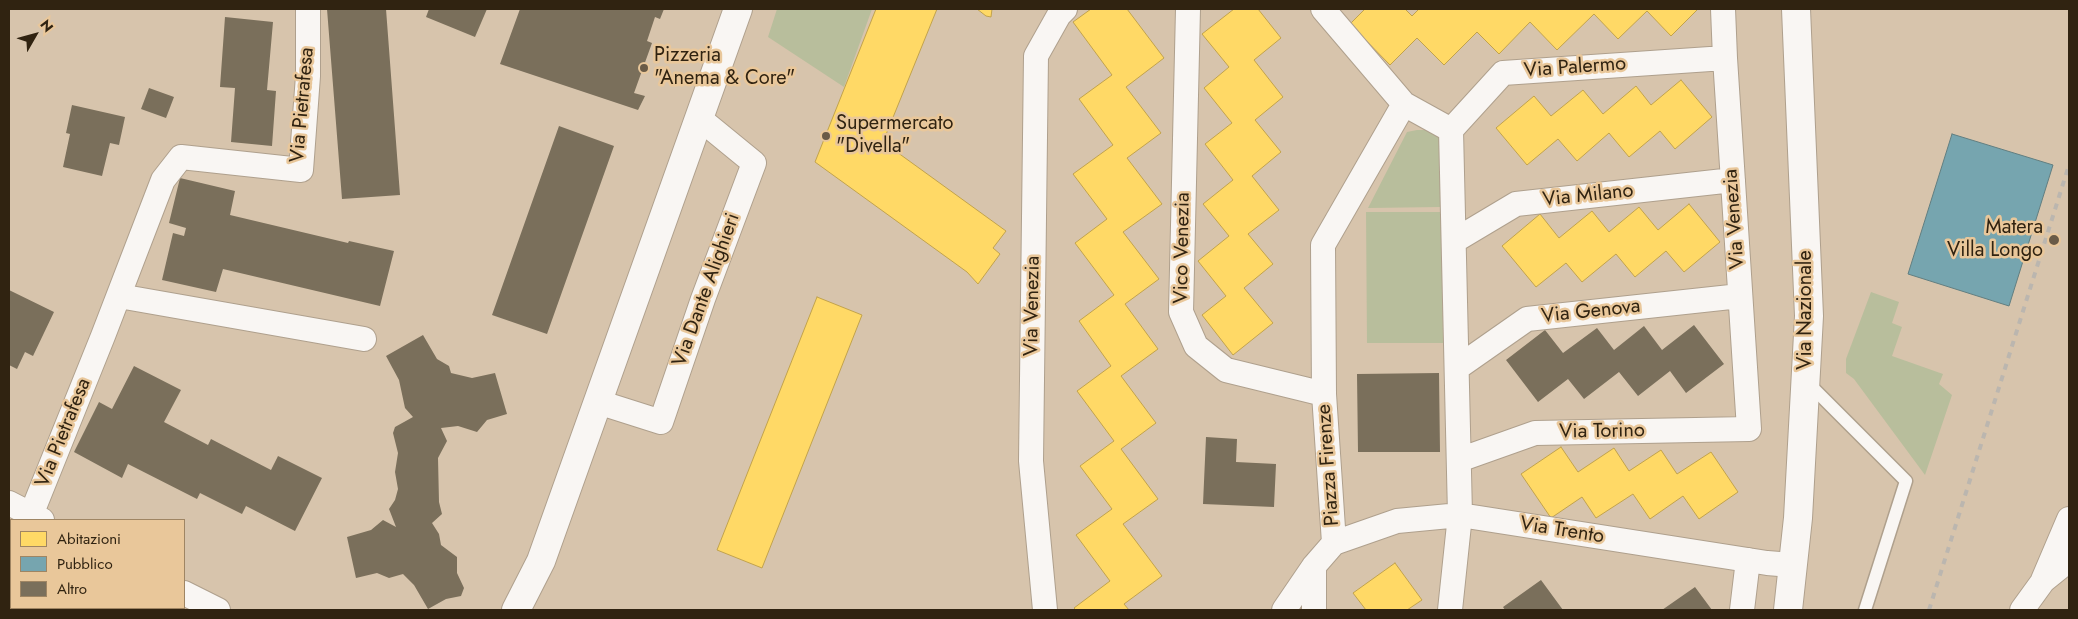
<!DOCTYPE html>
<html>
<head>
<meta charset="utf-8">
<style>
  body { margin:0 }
  #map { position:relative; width:2078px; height:619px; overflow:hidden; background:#d7c4ac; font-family:Jost,sans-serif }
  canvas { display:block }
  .frame { position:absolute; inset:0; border:10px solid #302311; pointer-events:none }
  .legend { position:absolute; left:10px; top:519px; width:175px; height:90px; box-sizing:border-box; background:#e9c79a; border:1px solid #9f8563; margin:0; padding:6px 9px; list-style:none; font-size:15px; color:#302311 }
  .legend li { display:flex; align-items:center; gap:10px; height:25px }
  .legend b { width:25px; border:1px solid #9f8563 }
  .north { position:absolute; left:10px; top:10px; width:50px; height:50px; -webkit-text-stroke:4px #e9c79a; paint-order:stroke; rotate:52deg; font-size:14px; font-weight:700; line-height:20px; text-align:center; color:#302311 }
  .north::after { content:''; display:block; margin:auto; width:18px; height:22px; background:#302311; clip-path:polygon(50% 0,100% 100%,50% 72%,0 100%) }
</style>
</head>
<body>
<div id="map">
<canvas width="2078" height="619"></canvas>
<div class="frame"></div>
<ul class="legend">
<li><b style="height:14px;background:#ffd966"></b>Abitazioni</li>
<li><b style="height:14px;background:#76a5af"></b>Pubblico</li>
<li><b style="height:14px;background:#7a6f5b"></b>Altro</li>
</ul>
<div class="north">N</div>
</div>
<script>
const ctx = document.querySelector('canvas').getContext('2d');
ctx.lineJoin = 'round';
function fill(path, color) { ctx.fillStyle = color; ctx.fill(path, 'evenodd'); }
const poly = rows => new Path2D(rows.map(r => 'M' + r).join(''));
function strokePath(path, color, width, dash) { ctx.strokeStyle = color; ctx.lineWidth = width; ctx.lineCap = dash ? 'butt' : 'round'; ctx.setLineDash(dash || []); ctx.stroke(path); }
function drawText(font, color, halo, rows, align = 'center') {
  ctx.font = font + ' Jost,sans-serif'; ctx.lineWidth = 5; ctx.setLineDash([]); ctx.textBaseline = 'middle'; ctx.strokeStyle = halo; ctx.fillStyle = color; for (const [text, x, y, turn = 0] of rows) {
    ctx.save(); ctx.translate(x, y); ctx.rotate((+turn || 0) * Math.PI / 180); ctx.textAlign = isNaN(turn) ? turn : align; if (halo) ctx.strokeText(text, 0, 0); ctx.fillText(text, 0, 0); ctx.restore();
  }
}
fill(poly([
  [777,9,872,9,844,87,768,37],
  [1417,130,1426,130,1437,135,1444,145,1445,157,1441,207,1368,208,1407,132],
  [1366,212,1442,212,1443,343,1367,343],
  [1871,292,1899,302,1892,323,1902,327,1892,356,1943,374,1939,384,1952,395,1925,475,1854,379,1846,373,1846,359]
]), '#b8be9c');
const homes = poly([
  [876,9,937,9,883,142,1006,231,993,248,1000,254,978,284,967,272,815,162,876,9],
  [977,9,992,9,991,17,986,16,977,9],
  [1091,9,1127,9,1164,58,1126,87,1161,133,1127,158,1162,204,1123,232,1159,279,1125,304,1158,349,1121,376,1156,423,1121,449,1158,499,1123,524,1162,576,1124,604,1129,610,1076,610,1074,608,1110,581,1076,535,1112,509,1080,466,1114,441,1077,391,1111,366,1079,321,1114,295,1075,243,1107,219,1073,174,1113,145,1079,99,1112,75,1073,22,1091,9],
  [1234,9,1258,9,1281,38,1254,60,1283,97,1255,120,1281,152,1252,176,1279,210,1248,234,1273,264,1244,288,1273,323,1233,355,1202,315,1226,296,1198,261,1229,236,1203,204,1233,180,1205,144,1232,123,1204,88,1229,67,1202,34,1234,9],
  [1365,9,1405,9,1412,16,1419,9,1698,9,1671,36,1647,11,1618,39,1594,14,1557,50,1530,22,1499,54,1477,32,1444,65,1417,38,1390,65,1350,24,1365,9],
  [1681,80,1712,117,1675,149,1660,131,1629,157,1609,133,1577,161,1558,139,1527,165,1496,128,1534,96,1551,116,1583,90,1603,114,1636,86,1651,105,1681,80],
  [1689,204,1720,242,1684,272,1666,251,1635,277,1616,254,1582,282,1566,263,1536,287,1502,246,1540,214,1559,238,1592,211,1609,232,1639,207,1658,230,1689,204],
  [817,297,862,315,762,568,717,550,817,297],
  [1561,447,1578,472,1614,448,1629,471,1661,450,1677,474,1711,452,1738,492,1699,519,1683,496,1650,519,1633,494,1596,518,1582,497,1551,518,1521,474,1561,447],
  [1395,563,1422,600,1407,610,1366,610,1353,593,1395,563]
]);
fill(homes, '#ffd966');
strokePath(homes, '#c1a24c', 1);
const public = poly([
  [1952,134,2053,165,2009,306,1908,274,1952,134]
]);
fill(public, '#76a5af');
strokePath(public, '#617e80', 1);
fill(poly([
  [327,9,386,9,400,195,342,199],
  [429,9,487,9,475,37,426,17],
  [520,9,664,9,660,19,655,17,647,41,652,43,634,93,645,96,638,110,500,64],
  [225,17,273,22,267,90,276,91,272,146,231,142,235,88,220,87],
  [149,88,174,97,166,118,141,109],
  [72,105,125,117,119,145,110,143,102,176,63,167,70,134,66,133],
  [559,126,614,146,547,334,492,315],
  [180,178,235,191,230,215,348,243,349,241,394,251,380,306,223,269,216,292,162,280,173,233,184,236,186,228,169,223],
  [9,290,54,312,33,356,25,352,17,369,9,365],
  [1694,325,1724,364,1686,393,1670,371,1638,396,1619,372,1584,399,1568,379,1538,402,1506,360,1545,330,1563,353,1597,328,1614,350,1644,326,1662,350],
  [423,335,437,359,449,366,451,373,472,378,495,373,507,414,487,420,477,432,458,426,441,428,447,441,438,458,439,502,442,514,432,523,439,534,441,545,457,557,457,573,464,588,461,596,446,599,428,609,414,585,403,574,389,578,377,573,356,578,347,537,371,530,383,520,396,527,389,509,395,500,398,489,395,472,398,453,393,433,395,427,413,417,405,408,399,380,386,356],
  [134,366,181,390,164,422,208,445,211,439,271,470,278,456,322,478,295,531,246,506,242,514,200,493,197,499,128,464,122,478,74,452,99,402,112,409],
  [1439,373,1440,452,1358,452,1357,374],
  [1206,437,1237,439,1236,462,1276,464,1274,507,1203,504],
  [1541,580,1563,610,1505,610,1503,607],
  [1695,587,1712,610,1662,610]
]), '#7a6f5b');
const lane = poly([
  [1807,382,1906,481,1865,610]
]);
const street = poly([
  [1188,9,1181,312,1196,346,1226,370,1324,394],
  [1404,104,1451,130,1460,515,1450,610],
  [1451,130,1503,73,1725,58],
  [1454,241,1516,204,1733,180],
  [119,296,364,339],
  [1457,368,1527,319,1740,296],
  [598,402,661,422,703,299,754,163,699,118],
  [1459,460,1535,433,1749,429,1725,58,1723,9],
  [9,503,42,520],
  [31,515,103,336,163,180,181,157,301,170,308,76,308,9],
  [1334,543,1397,521,1460,515,1767,563,1792,565],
  [2043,580,2069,519],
  [184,593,218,610],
  [14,610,15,608],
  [1045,610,1031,461,1036,56,1059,15,1065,9],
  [1284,610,1314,566,1334,543,1324,394,1323,245,1404,104,1323,9],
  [1314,610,1314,566],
  [1742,610,1748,560],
  [2022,610,2043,581,2069,560]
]);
const secondary = poly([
  [516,610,541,561,738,9],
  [1788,610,1798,518,1809,316,1796,9]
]);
strokePath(lane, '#afa08d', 15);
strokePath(street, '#afa08d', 26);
strokePath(secondary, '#afa08d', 30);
strokePath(lane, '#f9f6f3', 12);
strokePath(street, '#f9f6f3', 24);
strokePath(secondary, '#f9f6f3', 28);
strokePath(poly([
  [1929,610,2069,165]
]), '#bbb6af', 4, [6, 6]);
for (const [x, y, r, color] of [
  [644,68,5,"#6a5b47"],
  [826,136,5,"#6a5b47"],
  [2054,240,6,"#6a5b47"]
]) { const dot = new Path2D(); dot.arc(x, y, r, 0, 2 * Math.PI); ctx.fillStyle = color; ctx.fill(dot); strokePath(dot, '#e9c79a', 2); }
drawText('20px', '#302311', '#e9c79a', [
  ["Pizzeria",654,56],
  ["\"Anema & Core\"",654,79],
  ["Supermercato",836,124],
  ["\"Divella\"",836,147],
  ["Matera",2043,228,"right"],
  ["Villa Longo",2043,251,"right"]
], 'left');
drawText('20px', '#302311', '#e9c79a', [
  ["Via Palermo",1575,68,-4],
  ["Via Pietrafesa",303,105,-85],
  ["Via Milano",1588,196,-6],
  ["Via Venezia",1735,219,-94],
  ["Vico Venezia",1183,248,-89],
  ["Via Dante Alighieri",707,290,-70],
  ["Via Venezia",1033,306,-89],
  ["Via Nazionale",1806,310,-90],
  ["Via Genova",1591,312,-6],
  ["Via Torino",1602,432,-1],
  ["Via Pietrafesa",64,433,-68],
  ["Piazza Firenze",1329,465,-94],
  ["Via Trento",1562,531,9]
]);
</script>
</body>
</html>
